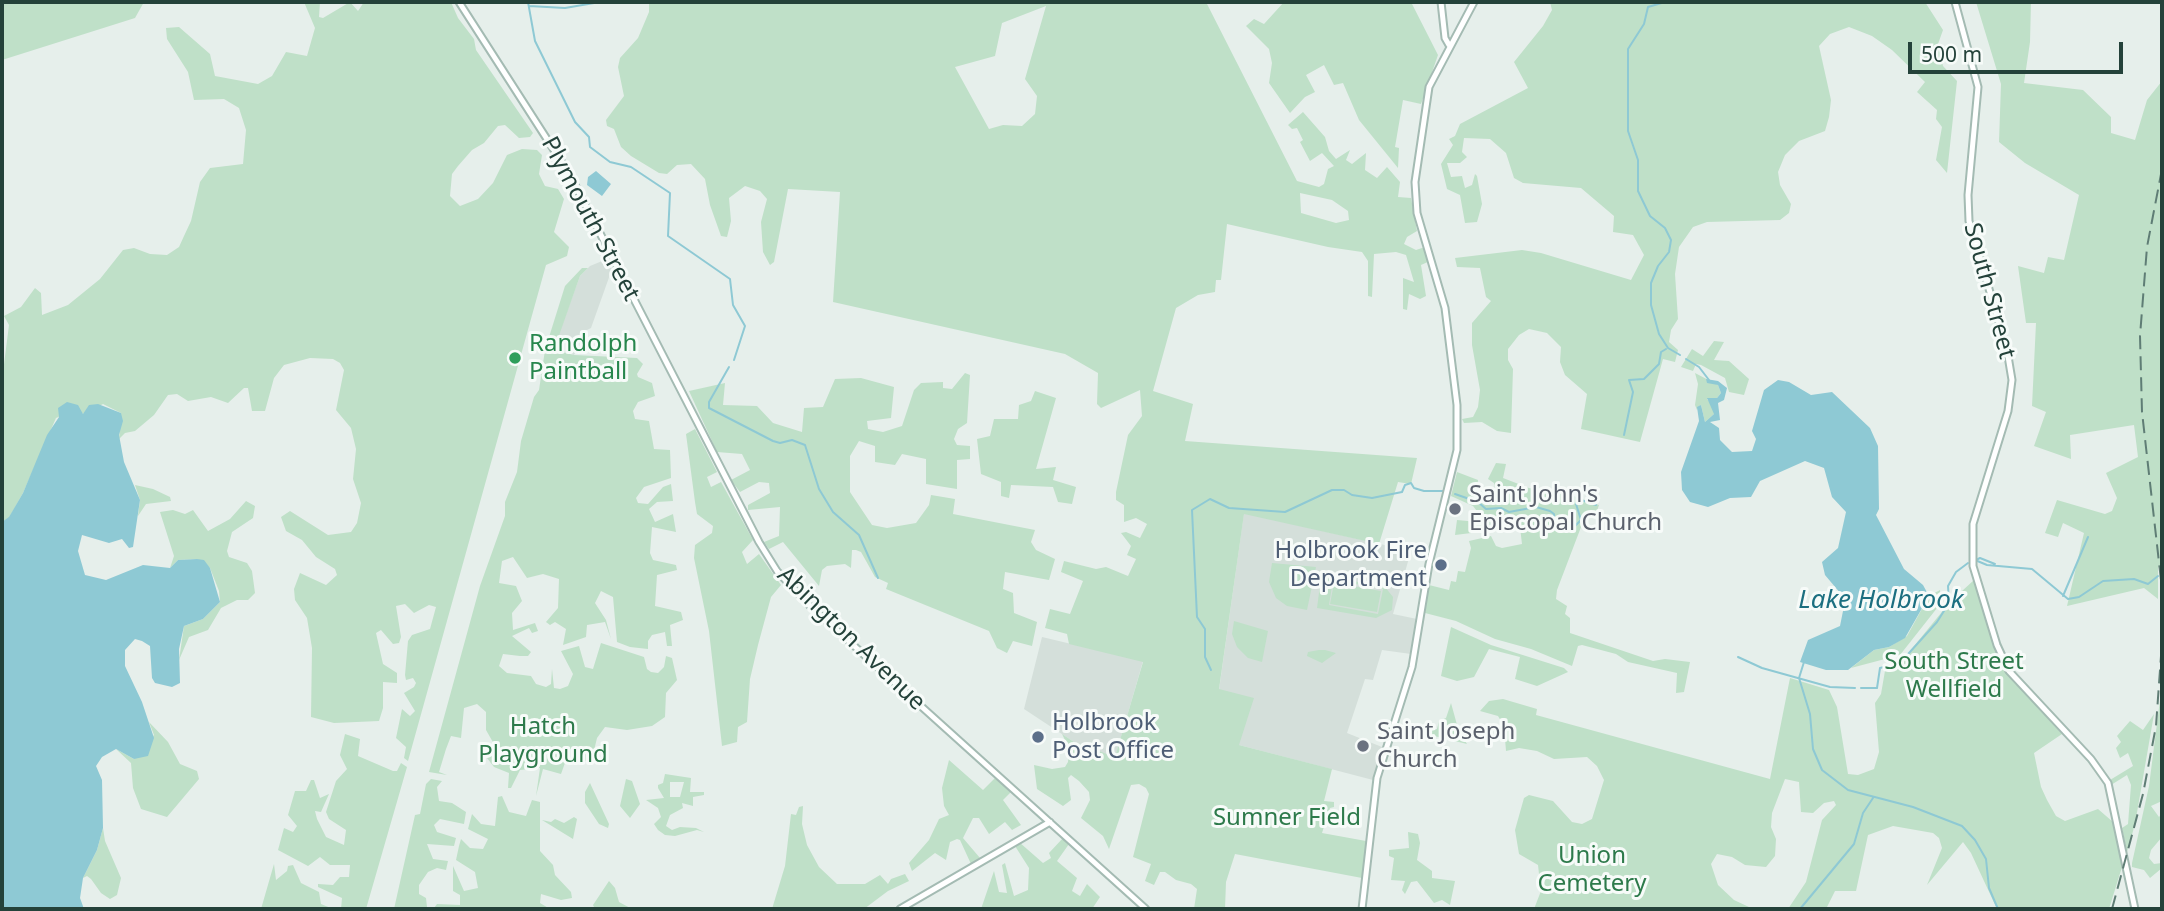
<!DOCTYPE html>
<html>
<head>
<meta charset="utf-8">
<style>
  body { margin:0 }
  #map { position:relative; width:2164px; height:911px; overflow:hidden; background:#e6efeb; font-family:"Noto Sans",sans-serif }
  canvas { display:block }
  .frame { position:absolute; inset:0; border:4px solid #24423a; pointer-events:none }
  .scale { position:absolute; left:1908px; top:42px; width:215px; height:32px; box-sizing:border-box; border:4px solid #24423a; border-top:0; padding-left:9px; font-size:21px; line-height:24px; white-space:nowrap; color:#24423a; -webkit-text-stroke:5px #f7fbf9; paint-order:stroke }
</style>
</head>
<body>
<div id="map">
<canvas width="2164" height="911"></canvas>
<div class="frame"></div>
<div class="scale">500 m</div>
</div>
<script>
const ctx = document.querySelector('canvas').getContext('2d');
ctx.lineJoin = 'round';
function fill(path, color) { ctx.fillStyle = color; ctx.fill(path, 'evenodd'); }
const poly = rows => new Path2D(rows.map(r => 'M' + r).join(''));
function strokePath(path, color, width, dash) { ctx.strokeStyle = color; ctx.lineWidth = width; ctx.lineCap = dash ? 'butt' : 'round'; ctx.setLineDash(dash || []); ctx.stroke(path); }
function drawText(font, color, halo, rows, align = 'center') {
  ctx.font = font + ' "Noto Sans",sans-serif'; ctx.lineWidth = 6; ctx.setLineDash([]); ctx.textBaseline = 'middle'; ctx.strokeStyle = halo; ctx.fillStyle = color; for (const [text, x, y, turn = 0] of rows) {
    ctx.save(); ctx.translate(x, y); ctx.rotate((+turn || 0) * Math.PI / 180); ctx.textAlign = isNaN(turn) ? turn : align; if (halo) ctx.strokeText(text, 0, 0); ctx.fillText(text, 0, 0); ctx.restore();
  }
}
fill(poly([
  [607,259,612,269,591,328,585,331,574,355,558,351,555,344,580,276,590,266],
  [1244,513,1411,551,1393,614,1417,619,1411,654,1382,650,1373,680,1365,679,1347,733,1382,747,1373,780,1239,745,1219,690],
  [1042,637,1143,661,1115,758,1074,742,1024,709]
]), '#d4dfda');
fill(poly([
  [2,2,144,2,135,18,2,60],
  [304,2,320,2,319,17,323,18,350,2,358,11,364,2,451,2,458,18,474,39,476,50,533,133,530,137,519,138,505,125,498,126,484,143,472,150,458,166,452,174,450,196,460,206,478,199,493,183,507,155,522,149,537,150,542,155,539,174,545,186,558,189,564,199,554,232,569,247,567,256,546,265,408,761,404,758,406,747,396,738,402,709,410,716,415,711,404,693,414,687,416,683,413,678,406,680,405,675,408,641,412,635,430,629,436,607,429,605,414,613,405,604,396,606,401,637,399,643,393,644,381,630,376,633,383,664,397,673,397,683,383,682,383,708,379,721,334,723,311,717,312,648,307,618,295,600,294,589,300,573,326,585,337,575,335,569,316,557,302,540,286,531,281,517,290,511,328,535,351,532,357,523,361,503,353,479,356,449,351,428,336,410,344,370,340,363,333,359,310,358,284,365,274,378,265,411,252,411,248,388,244,388,228,403,211,397,188,401,177,394,168,395,154,415,135,431,125,433,119,439,121,413,103,404,83,414,78,409,56,418,23,493,9,518,2,522,2,380,9,325,4,316,21,307,35,288,41,293,42,315,68,305,100,279,123,250,134,248,150,254,167,255,179,247,184,236,191,221,200,182,210,168,243,164,246,130,239,108,224,99,194,100,188,72,167,39,166,28,179,27,210,54,215,76,258,84,272,76,286,52,307,56,315,28],
  [649,2,1206,2,1297,181,1319,187,1324,184,1328,169,1334,166,1322,153,1310,161,1300,142,1303,140,1297,128,1292,129,1288,125,1303,112,1325,137,1329,151,1336,159,1350,150,1346,160,1352,164,1366,153,1365,170,1377,178,1387,167,1400,182,1398,197,1411,198,1417,231,1407,237,1404,244,1416,250,1425,247,1430,261,1421,265,1426,296,1420,299,1409,294,1407,310,1403,309,1403,278,1414,282,1406,255,1396,252,1374,254,1372,297,1368,296,1368,261,1362,252,1328,247,1227,224,1221,280,1216,280,1215,292,1198,295,1176,308,1153,391,1193,404,1185,441,1417,458,1411,484,1398,482,1379,544,1244,514,1219,689,1254,698,1239,745,1332,769,1324,801,1334,802,1334,807,1330,808,1322,833,1366,841,1362,878,1235,854,1226,882,1225,909,1194,909,1197,889,1191,884,1176,880,1165,872,1160,872,1154,885,1145,881,1151,864,1133,857,1149,794,1146,788,1139,784,1131,785,1109,849,1103,836,1081,818,1090,800,1089,792,1079,781,1071,775,1068,778,1071,800,1063,806,1037,789,1034,765,1052,769,1065,767,1068,762,1069,748,1062,734,1074,742,1115,757,1143,662,1069,644,1067,634,1045,628,1050,609,1070,614,1083,581,1061,572,1064,561,1096,569,1106,567,1128,576,1136,559,1127,555,1131,546,1121,533,1126,532,1140,538,1147,524,1136,518,1124,522,1124,505,1116,500,1116,492,1128,435,1142,416,1140,390,1101,408,1097,404,1098,373,1065,354,833,302,840,192,788,189,774,262,770,265,763,252,761,222,767,199,760,191,745,186,729,198,731,221,727,237,721,236,710,205,705,179,691,164,677,165,667,174,659,173,631,156,621,147,614,129,607,126,606,120,624,96,618,67,620,58,638,38,649,12],
  [1046,6,1025,79,1037,96,1035,114,1022,126,1003,125,989,129,955,67,995,56,1002,23],
  [1300,193,1332,200,1348,211,1349,220,1336,223,1301,213],
  [1284,2,1411,2,1438,55,1421,104,1403,100,1395,147,1399,148,1398,168,1359,120,1343,83,1334,85,1324,65,1306,75,1315,92,1305,97,1290,113,1269,83,1272,63,1269,49,1246,26,1254,19,1264,24],
  [1550,2,1925,2,1943,30,1938,44,1943,66,1957,81,1947,173,1936,160,1942,127,1936,119,1937,110,1917,92,1925,82,1892,50,1872,36,1849,27,1830,34,1819,46,1831,100,1829,117,1825,131,1799,141,1785,155,1778,172,1780,185,1791,204,1789,213,1780,220,1707,222,1693,227,1679,247,1675,274,1678,319,1671,330,1669,342,1678,350,1675,362,1663,359,1640,442,1581,429,1587,394,1565,375,1560,362,1561,347,1547,333,1529,329,1519,335,1508,349,1508,360,1513,369,1511,433,1497,431,1482,422,1464,423,1462,419,1473,417,1478,407,1480,390,1472,345,1472,323,1491,301,1486,297,1480,268,1457,267,1455,258,1522,250,1541,253,1631,280,1644,255,1633,235,1613,232,1614,216,1581,188,1523,183,1514,178,1506,153,1490,139,1464,138,1462,152,1467,157,1460,163,1447,163,1451,177,1462,176,1465,188,1472,185,1475,174,1477,176,1482,204,1477,222,1465,223,1460,195,1447,189,1441,164,1453,145,1449,139,1455,136,1460,124,1528,88,1514,62,1543,26,1552,10],
  [1976,2,2031,2,2030,42,2024,83,2083,90,2111,117,2111,133,2135,140,2147,100,2162,81,2162,562,2158,568,2158,599,2144,588,2067,606,2084,533,2063,523,2058,537,2045,533,2057,500,2105,514,2112,511,2117,498,2106,473,2138,457,2134,425,2070,435,2071,459,2034,446,2046,412,2032,406,2036,323,2026,323,2018,266,2044,273,2048,257,2064,260,2079,195,2025,163,1999,142,2001,84],
  [582,268,588,268,580,276,555,347,558,351,574,355,637,358,643,364,637,374,638,377,652,383,655,396,638,402,633,411,635,419,649,421,654,449,670,450,671,478,644,487,636,498,638,503,648,504,663,487,671,484,673,501,657,502,649,509,655,522,673,514,676,532,652,527,650,553,653,560,676,565,677,570,657,575,655,606,681,612,683,620,670,625,672,646,667,646,665,632,652,635,648,641,648,649,630,647,617,642,613,597,601,591,595,603,606,620,611,639,605,622,587,625,586,637,563,645,566,629,555,622,550,625,546,622,558,608,559,579,543,574,527,578,513,557,502,561,499,583,516,586,522,601,512,613,513,630,535,623,538,631,532,633,529,628,512,636,531,652,528,656,520,656,503,654,499,666,507,673,531,676,536,684,546,687,551,684,552,669,554,688,560,689,568,686,573,674,561,651,579,646,585,667,593,669,601,643,644,657,647,669,651,672,658,673,664,667,666,656,672,658,677,680,666,693,665,717,652,726,627,730,605,727,597,738,591,763,584,760,578,749,570,749,561,774,543,769,536,796,540,768,520,770,511,788,508,788,509,773,494,767,487,758,494,744,486,730,486,712,477,704,464,708,461,738,451,736,446,749,439,772,447,775,429,772,480,586,505,516,505,502,517,472,521,441,534,397,539,390,545,350,565,286],
  [1714,341,1724,342,1714,360,1729,361,1749,379,1744,395,1729,392,1725,378,1701,365,1696,364,1693,371,1681,367,1692,349,1703,356],
  [965,373,970,375,967,423,958,429,954,439,957,445,970,446,970,459,957,460,957,489,926,484,926,459,902,454,895,465,875,462,875,446,859,441,850,456,850,492,872,525,887,528,916,523,929,505,931,495,955,499,953,514,1035,530,1031,542,1036,550,1055,559,1049,580,1005,572,1003,589,1013,593,1014,613,1037,622,1032,646,1013,641,1007,653,997,648,989,631,886,589,888,583,875,577,861,552,856,550,852,550,851,568,845,564,827,566,822,570,819,586,783,542,769,549,764,542,779,536,780,507,748,510,748,505,770,493,769,483,759,482,740,492,731,480,750,470,742,454,717,452,689,391,725,383,723,405,757,406,773,423,802,432,804,408,823,407,835,379,861,378,894,387,891,418,867,421,868,429,883,432,902,426,914,390,921,383,943,382,943,388,952,389],
  [1695,373,1718,385,1721,393,1717,398,1707,399,1714,407,1714,414,1705,422,1701,405,1697,410,1695,405,1698,384],
  [1035,391,1056,398,1036,469,1056,467,1053,480,1076,487,1072,504,1058,502,1053,487,1011,485,1009,498,1001,496,1001,482,981,474,977,439,990,436,994,419,1018,419,1019,405,1031,401],
  [695,429,717,472,707,477,711,487,721,482,753,540,742,552,747,564,759,554,781,585,771,597,758,645,750,679,747,722,738,727,737,742,722,746,709,631,694,558,695,545,712,533,713,526,697,514,695,502,686,434],
  [1496,463,1506,464,1503,478,1529,488,1571,495,1599,505,1595,517,1586,514,1557,590,1556,599,1567,606,1565,614,1570,618,1570,633,1653,661,1665,659,1690,662,1684,692,1676,693,1677,673,1628,662,1616,654,1582,645,1578,646,1572,666,1531,649,1495,639,1456,621,1425,613,1429,585,1449,590,1451,581,1456,582,1458,571,1465,572,1471,548,1469,541,1491,536,1496,546,1502,548,1522,544,1520,527,1455,535,1457,520,1478,522,1480,515,1473,506,1451,496,1457,472,1478,480,1477,493,1485,497,1495,490,1494,483,1488,479],
  [135,485,153,489,170,497,171,501,146,504,138,516,140,500],
  [246,501,255,506,253,518,232,532,227,551,229,557,247,563,252,571,255,593,248,600,237,600,221,608,208,630,189,637,179,660,184,626,203,619,220,602,219,591,210,568,197,559,178,560,170,568,174,556,160,512,173,510,185,514,193,510,208,531,230,519],
  [1272,563,1316,567,1307,610,1287,606,1276,598,1269,582],
  [1332,577,1385,587,1393,597,1392,610,1376,618,1317,608,1320,585],
  [1333,580,1383,589,1378,614,1329,605],
  [1974,580,2005,670,2062,734,2034,753,2041,787,2047,800,2056,816,2065,821,2098,809,2113,822,2122,867,2109,909,1997,909,1971,853,1963,842,1927,885,1942,848,1939,838,1933,833,1893,826,1868,835,1856,891,1835,891,1826,909,1788,909,1806,882,1822,820,1836,805,1834,801,1824,803,1813,813,1801,812,1799,782,1785,779,1772,813,1771,827,1776,839,1775,856,1766,867,1745,865,1732,857,1717,854,1711,864,1718,885,1734,900,1749,907,1770,909,1534,909,1546,878,1539,874,1538,865,1519,854,1515,830,1524,798,1529,795,1553,801,1572,822,1582,824,1592,819,1604,780,1597,766,1587,757,1554,759,1537,751,1519,748,1506,751,1504,726,1498,716,1480,711,1489,701,1503,699,1537,709,1536,715,1770,779,1790,678,1829,690,1837,707,1848,774,1858,775,1874,769,1879,752,1875,703,1881,694,1886,665,1901,662,1950,602],
  [1334,583,1381,591,1377,612,1330,604],
  [1940,590,1941,603,1900,655,1851,668,1874,650,1889,647,1907,636,1929,596],
  [1234,621,1268,631,1262,662,1248,658,1237,647,1232,634],
  [1451,627,1491,645,1564,668,1568,672,1537,686,1515,679,1520,657,1489,649,1474,677,1457,681,1441,676],
  [1319,650,1325,650,1336,653,1322,663,1307,656,1308,652],
  [2162,684,2162,801,2151,806,2159,817,2162,813,2162,837,2151,850,2149,858,2154,864,2162,863,2162,868,2150,878,2144,870,2132,867,2132,863,2149,786],
  [1451,703,1459,732,1467,744,1422,733,1437,729,1439,721,1446,718],
  [2154,714,2135,824,2127,852,2122,828,2128,824,2131,785,2127,775,2111,785,2110,780,2133,766,2128,753,2120,758,2116,748,2121,742,2117,736,2130,721,2143,730],
  [149,722,168,742,180,764,197,771,199,779,167,817,141,809,133,788,131,763,116,749,134,759,154,735],
  [345,734,360,739,358,756,393,771,397,771,401,763,407,767,366,909,341,909,342,898,318,887,318,884,333,885,340,877,349,877,350,865,330,865,320,857,308,866,278,850,284,828,293,832,297,826,288,815,295,791,306,791,311,780,314,780,320,798,329,794,321,812,315,811,317,819,326,837,344,845,346,830,329,819,326,812,336,781,347,769,340,755],
  [949,760,983,790,995,778,1011,792,1003,800,1021,825,1012,830,1005,822,989,834,979,818,973,818,963,838,980,858,971,864,960,840,957,839,950,842,946,860,935,853,912,871,909,863,929,840,939,819,949,815,944,806,942,788],
  [665,774,691,778,690,792,704,792,704,795,693,797,693,806,682,803,683,808,670,815,666,826,672,830,680,827,696,828,704,832,697,830,675,836,665,835,658,830,654,824,661,817,658,808,646,800,664,798,658,788,658,785,663,783],
  [670,782,684,782,680,797,670,797],
  [431,779,442,781,437,787,439,801,452,803,466,812,464,824,440,819,434,825,437,832,456,838,454,846,427,844,433,859,448,861,446,870,437,868,428,872,419,885,419,894,426,898,427,907,434,908,437,904,460,905,460,895,453,891,453,866,464,891,478,888,475,872,456,860,459,846,461,839,470,848,483,849,488,839,468,829,472,814,481,824,495,826,498,797,502,796,509,812,526,816,532,800,540,802,540,851,553,865,555,875,571,892,572,898,561,900,541,894,540,903,550,909,394,909,415,815,420,814,426,784],
  [626,779,632,781,640,804,630,818,620,806],
  [590,783,609,824,608,828,599,824,585,803,585,792],
  [803,806,802,824,807,845,819,867,837,884,865,884,880,875,888,884,891,879,905,874,909,881,888,891,864,909,772,909,785,866,791,814,796,815,799,807],
  [574,817,577,819,573,839,542,820,551,822,555,819,564,823],
  [103,828,105,841,121,878,117,895,110,899,101,893,91,879,87,876,83,878,97,850],
  [1408,832,1418,834,1420,843,1417,860,1432,871,1432,878,1455,881,1450,905,1442,900,1434,903,1417,881,1411,882,1405,894,1402,890,1405,881,1391,880,1394,858,1389,856,1389,850,1409,848],
  [1063,838,1069,844,1057,861,1077,878,1072,891,1080,896,1087,884,1100,897,1092,909,981,909,994,871,999,892,1007,893,1002,865,1005,863,1014,896,1028,890,1029,868,1015,846,1019,842,1043,863,1051,858,1049,853],
  [274,864,276,880,287,871,288,866,293,865,301,883,319,892,321,904,333,909,261,909],
  [609,881,615,888,619,902,632,909,595,909,593,905]
]), '#bfe0c8');
fill(poly([
  [596,171,611,184,602,196,587,185,588,177],
  [1706,379,1718,381,1727,388,1724,400,1718,403,1720,420,1710,422,1719,428,1720,440,1732,452,1752,451,1756,439,1752,431,1764,390,1778,380,1789,382,1811,395,1832,392,1870,428,1878,446,1879,509,1876,515,1904,569,1923,585,1929,596,1905,638,1889,647,1874,650,1848,670,1826,670,1800,662,1808,640,1840,626,1844,606,1841,594,1825,575,1822,562,1838,548,1846,512,1832,497,1824,468,1805,461,1760,481,1751,497,1730,498,1708,507,1690,502,1682,490,1681,472,1699,421,1697,407,1701,405,1705,422,1714,414,1707,398,1717,398,1721,393,1718,385,1707,383],
  [67,402,78,405,83,414,89,405,98,404,121,413,123,421,119,435,124,462,140,500,133,547,129,548,122,539,109,543,82,535,78,551,85,575,106,580,143,565,170,568,178,560,197,559,204,560,210,568,220,602,203,619,184,626,179,649,180,683,172,687,155,683,152,678,150,646,142,641,135,639,125,650,125,666,142,702,154,738,148,756,134,759,116,749,102,757,96,766,102,780,103,828,97,850,83,878,80,898,84,909,2,909,2,522,9,517,23,493,47,435,59,417,58,408]
]), '#8ec9d4');
strokePath(poly([
  [528,2,535,41,575,122,589,137,590,147,610,162,631,167,670,193,668,236,730,279,733,305,745,326,734,360],
  [1665,2,1648,7,1644,24,1628,49,1628,131,1638,160,1638,191,1650,216,1665,228,1671,240,1669,252,1658,266,1651,283,1651,305,1659,334,1668,348,1680,355],
  [529,6,565,8,600,2],
  [1686,359,1699,367,1709,380],
  [729,367,709,402,709,408,773,441,780,443,792,440,805,445,819,489,833,512,859,535,878,578],
  [1624,435,1633,392,1629,380,1644,379,1659,364,1661,352,1666,349],
  [1455,494,1478,502,1486,509,1501,508,1509,512,1536,507,1550,511,1554,514,1554,527,1570,531,1581,520,1576,504,1578,499,1596,505],
  [1975,560,1987,565,2032,569,2068,599,2079,597,2103,581,2134,579,2148,584,2158,576],
  [1976,560,1980,558,1995,564],
  [2063,596,2088,537],
  [1738,657,1762,668,1830,687,1855,688],
  [1804,662,1799,678,1810,714,1813,749,1822,770,1848,790,1913,807,1962,826,1975,840,1986,859,1989,888,1998,909],
  [1211,670,1205,657,1205,629,1197,617,1192,510,1210,499,1229,508,1285,512,1332,490,1344,490,1352,495,1372,498,1402,492,1405,485,1411,483,1414,488,1424,491,1444,491],
  [1861,688,1877,688,1880,668,1900,663,1937,622,1949,603,1948,586,1956,572,1968,563],
  [1800,909,1854,844,1863,813,1873,798]
]), '#8ec9d4', 2);
const secondary = poly([
  [459,2,570,175,759,542,777,571,811,607,1146,909],
  [1441,2,1445,38,1449,45],
  [1955,2,1978,87,1968,195,1969,221,2007,350,2012,380,2008,411,1973,524,1973,566,1997,645,2009,671,2091,759,2108,783,2135,909],
  [900,909,1050,822],
  [1362,909,1377,778,1412,667,1429,564,1457,450,1457,405,1445,308,1417,213,1415,182,1429,87,1474,2]
]);
strokePath(secondary, '#a4bbb3', 9);
strokePath(secondary, '#fff', 5);
strokePath(poly([
  [2162,169,2147,247,2140,336,2142,412,2162,589],
  [2112,909,2143,794,2156,726,2162,642]
]), '#5f7d75', 2, [14, 7]);
for (const [x, y, r, color] of [
  [515,358,7,"#2e9e5b"],
  [1455,509,7,"#6b7280"],
  [1441,565,7,"#5c6f8a"],
  [1038,737,7,"#5c6f8a"],
  [1363,746,7,"#6b7280"]
]) { const dot = new Path2D(); dot.arc(x, y, r, 0, 2 * Math.PI); ctx.fillStyle = color; ctx.fill(dot); strokePath(dot, '#f7fbf9', 2.5); }
drawText('24px', '#24423a', '#f7fbf9', [
  ["Plymouth Street",590,219,62],
  ["South Street",1989,291,75],
  ["Abington Avenue",851,639,44]
]);
drawText('24px', '#27864d', '#f7fbf9', [
  ["Randolph",529,344],
  ["Paintball",529,372]
], 'left');
drawText('24px', '#5b616d', '#f7fbf9', [
  ["Saint John's",1469,495],
  ["Episcopal Church",1469,523],
  ["Saint Joseph",1377,732],
  ["Church",1377,760]
], 'left');
drawText('24px', '#4e5e75', '#f7fbf9', [
  ["Holbrook Fire",1427,551],
  ["Department",1427,579],
  ["Holbrook",1052,723,"left"],
  ["Post Office",1052,751,"left"]
], 'right');
drawText('24px', '#2d7a4b', '#f7fbf9', [
  ["South Street",1954,662],
  ["Wellfield",1954,690],
  ["Hatch",543,727],
  ["Playground",543,755],
  ["Sumner Field",1287,818],
  ["Union",1592,856],
  ["Cemetery",1592,884]
]);
drawText('italic 26px', '#1c6f80', '#f7fbf9', [
  ["Lake Holbrook",1881,601]
]);
</script>
</body>
</html>
